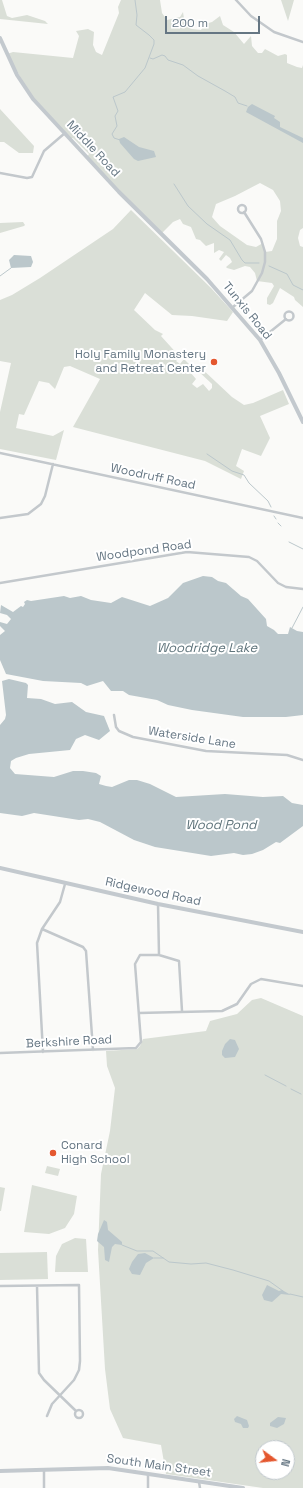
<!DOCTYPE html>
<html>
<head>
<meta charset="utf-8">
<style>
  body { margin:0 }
  #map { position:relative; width:303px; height:1488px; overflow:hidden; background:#fafaf8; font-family:"Space Grotesk",sans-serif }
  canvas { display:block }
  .north { position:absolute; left:255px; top:1440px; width:40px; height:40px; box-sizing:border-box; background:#fff; border:1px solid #c1c8cd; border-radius:50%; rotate:105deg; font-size:11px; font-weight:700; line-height:16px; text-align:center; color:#657683 }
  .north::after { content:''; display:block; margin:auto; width:14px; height:18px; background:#e4572e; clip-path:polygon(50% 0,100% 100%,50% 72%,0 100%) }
  .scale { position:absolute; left:165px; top:16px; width:95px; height:18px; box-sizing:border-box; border:2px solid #657683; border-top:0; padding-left:5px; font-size:12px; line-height:14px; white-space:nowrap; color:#657683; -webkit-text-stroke:3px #fff; paint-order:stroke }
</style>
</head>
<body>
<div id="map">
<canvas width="303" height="1488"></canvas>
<div class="north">N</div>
<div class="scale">200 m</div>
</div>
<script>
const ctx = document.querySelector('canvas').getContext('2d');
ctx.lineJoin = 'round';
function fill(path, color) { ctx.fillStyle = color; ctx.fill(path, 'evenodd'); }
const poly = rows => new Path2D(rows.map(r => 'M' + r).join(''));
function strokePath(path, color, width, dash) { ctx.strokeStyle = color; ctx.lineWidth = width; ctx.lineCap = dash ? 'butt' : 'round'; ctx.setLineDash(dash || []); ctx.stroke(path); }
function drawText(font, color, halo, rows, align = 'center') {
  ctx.font = font + ' "Space Grotesk",sans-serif'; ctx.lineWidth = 4; ctx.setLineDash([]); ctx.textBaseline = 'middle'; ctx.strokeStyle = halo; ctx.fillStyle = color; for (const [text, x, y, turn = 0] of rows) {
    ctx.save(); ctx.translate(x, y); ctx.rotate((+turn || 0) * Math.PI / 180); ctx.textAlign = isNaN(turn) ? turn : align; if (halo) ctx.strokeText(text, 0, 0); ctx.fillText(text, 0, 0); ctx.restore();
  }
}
fill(poly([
  [0,0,2,0,7,16,12,18,27,15,45,21,48,24,0,19],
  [121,0,160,0,162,13,167,20,180,17,183,12,185,25,192,29,201,30,205,24,212,22,220,16,223,25,234,32,244,44,251,36,252,46,258,53,262,53,265,49,278,56,285,54,287,55,287,63,297,67,302,68,303,65,303,228,300,230,298,238,300,246,303,247,303,307,295,300,294,297,280,288,273,303,270,305,267,304,267,298,274,286,272,283,257,281,255,273,250,267,245,266,234,270,227,268,226,267,232,262,230,258,226,255,221,261,219,259,224,252,219,250,214,253,214,243,206,246,200,240,196,239,191,227,183,224,180,219,173,222,161,234,87,157,89,154,73,138,70,139,33,99,7,54,13,52,73,58,79,36,76,31,88,29,94,32,93,45,96,52,102,55,119,13,118,7],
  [260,183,273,190,280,201,281,211,277,221,277,239,272,251,265,252,263,243,256,247,247,245,220,226,212,217,216,204,235,196],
  [281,0,294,0,288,21],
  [0,109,34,146,33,153,19,153,4,142,0,142],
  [131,210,211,288,233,312,227,321,192,316,172,315,145,293,134,310,155,330,163,334,161,336,180,357,176,361,180,364,184,359,193,368,190,372,196,379,192,384,197,388,203,384,209,391,212,388,212,384,197,370,200,367,232,397,244,405,253,403,283,390,289,404,260,416,270,438,261,456,242,449,236,466,244,471,241,479,205,461,73,427,100,379,70,366,64,367,55,389,49,383,39,381,24,415,19,414,16,428,53,436,64,430,56,460,0,449,0,412,11,363,0,361,0,300,12,295,40,278,113,229],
  [23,222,25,225,24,226,0,233,0,223],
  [261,998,303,1016,303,1488,263,1488,166,1474,161,1445,123,1438,110,1409,105,1369,98,1250,101,1174,110,1131,115,1088,107,1066,106,1051,137,1049,140,1046,143,1039,206,1031,210,1021,237,1014,252,1000],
  [263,1448,287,1448,287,1472,263,1472],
  [47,1166,60,1169,58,1176,45,1173],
  [32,1185,77,1196,74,1214,65,1228,49,1234,24,1232],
  [0,1187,5,1188,1,1211,0,1211],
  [75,1238,86,1239,88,1272,55,1272,56,1256,62,1244],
  [47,1252,48,1279,0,1280,0,1253]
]), '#dadfd7');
fill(poly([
  [252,104,275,116,274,118,280,122,280,127,303,138,303,143,246,112,248,107],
  [124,137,139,147,154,151,156,157,138,161,134,159,120,143,119,139],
  [14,255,31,256,33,262,31,267,11,268,9,260],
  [203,576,212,577,218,581,226,583,241,596,248,599,266,619,267,626,274,630,278,634,288,634,290,627,297,631,303,632,303,715,286,717,243,717,192,710,168,705,157,700,129,695,123,691,111,691,103,681,87,686,81,683,43,681,6,674,0,660,0,635,5,631,0,626,0,622,7,624,11,619,7,615,0,613,1,605,13,612,21,606,23,607,25,604,24,602,27,600,31,601,64,596,70,598,81,596,91,600,111,603,122,597,150,606,168,598,183,583],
  [9,679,26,683,28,685,27,698,41,699,55,704,72,702,86,712,104,716,110,731,99,740,85,735,76,739,70,750,29,754,16,758,11,761,10,768,15,774,54,777,73,771,83,771,96,773,101,776,99,784,106,786,112,787,129,780,137,780,150,784,176,797,225,794,263,797,283,796,292,803,303,805,303,826,280,843,276,842,263,850,252,854,243,855,234,853,211,856,155,847,134,840,100,822,88,819,79,820,34,813,22,816,0,813,0,725,5,719,6,715,2,681],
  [230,1039,235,1040,239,1049,235,1057,225,1058,222,1055,222,1051,225,1044],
  [104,1220,107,1222,108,1230,122,1242,122,1245,115,1244,112,1247,109,1262,105,1260,104,1247,97,1241,98,1234],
  [145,1253,154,1258,146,1263,140,1275,132,1274,129,1269,132,1262,138,1254],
  [267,1285,279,1291,282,1290,291,1295,281,1294,272,1302,264,1300,262,1295],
  [237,1416,247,1420,249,1426,248,1428,243,1428,241,1424,235,1422,234,1419],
  [278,1417,286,1418,284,1424,277,1428,270,1426,270,1423]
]), '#bbc7cb');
strokePath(poly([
  [150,58,153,59,162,55,165,56,168,60,183,65,198,76,225,91,235,97,238,103,247,106],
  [120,140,114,138,112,134,117,126,115,116,118,111,113,97,125,92,145,68,154,44,154,40,149,35,136,25,137,15,135,0],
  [174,184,188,206,207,224,230,240,242,260,245,263,259,263],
  [269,266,287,274,293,285,303,290],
  [0,276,11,268],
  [207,454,232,471,244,475,249,483,268,501,271,507],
  [274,516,276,519],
  [278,523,281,526],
  [289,542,303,549],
  [292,628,303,607],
  [265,1075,286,1086],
  [291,1089,301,1094],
  [122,1245,137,1251,153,1251,169,1262,191,1264,206,1263,233,1270,269,1281,283,1291],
  [154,1258,163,1258],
  [290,1294,303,1297]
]), '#bbc7cb', 1);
strokePath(poly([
  [236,0,251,16,274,32,303,42],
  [0,173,27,178,32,177,44,151,65,133],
  '238 209a4 4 0 1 1 8 0a4 4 0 1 1-8 0Z',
  [233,307,252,291,262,273,265,262,265,252,261,239,244,212],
  '284.5 316a4.5 4.5 0 1 1 9 0a4.5 4.5 0 1 1-9 0Z',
  [260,340,286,319],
  [0,453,303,518],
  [0,518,28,514,41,504,45,496,53,464],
  [0,583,187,552,249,557,257,561,278,583,286,587,303,589],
  [114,715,116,727,119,731,133,737,206,751,287,755,303,760],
  [158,904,159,955,179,961,182,1011],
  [42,929,83,947,86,951,93,1050],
  [139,1013,222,1011,237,1004,251,984,261,979,303,986],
  [43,1052,37,943,42,929,60,902,65,884],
  [0,1053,136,1048,141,1042,135,964,140,955,159,955],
  [0,1286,79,1285,80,1361,79,1370,74,1380,52,1404,47,1416],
  [37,1286,39,1373,44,1380,76,1411],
  '75 1414a4 4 0 1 1 8 0a4 4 0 1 1-8 0Z',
  [148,1474,148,1488],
  [199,1482,200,1488],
  [44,1488,44,1471]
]), '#c3c8cc', 2.5);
strokePath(poly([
  [0,38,17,75,33,99,119,192,207,279,260,340,279,373,303,422],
  [0,868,158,904,303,932],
  [0,1471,108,1468,243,1488]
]), '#c3c9ce', 4);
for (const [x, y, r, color] of [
  [214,362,4,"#e4572e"],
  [53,1153,4,"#e4572e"]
]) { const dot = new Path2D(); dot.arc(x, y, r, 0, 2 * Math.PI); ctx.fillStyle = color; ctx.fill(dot); strokePath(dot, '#fff', 1.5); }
drawText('12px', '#657683', '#fff', [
  ["Middle Road",93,149,47],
  ["Tunxis Road",247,311,51],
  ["Woodruff Road",153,477,12],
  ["Woodpond Road",144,551,-8],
  ["Waterside Lane",192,738,9],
  ["Ridgewood Road",153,892,12],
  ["Berkshire Road",69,1042,-3],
  ["South Main Street",159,1466,8]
]);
drawText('12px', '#657683', '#fff', [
  ["Holy Family Monastery",206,355],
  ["and Retreat Center",206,369],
  ["Conard",61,1146,"left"],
  ["High School",61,1160,"left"]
], 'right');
drawText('italic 13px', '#60757c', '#fff', [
  ["Woodridge Lake",207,648],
  ["Wood Pond",221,825]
]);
</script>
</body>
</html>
